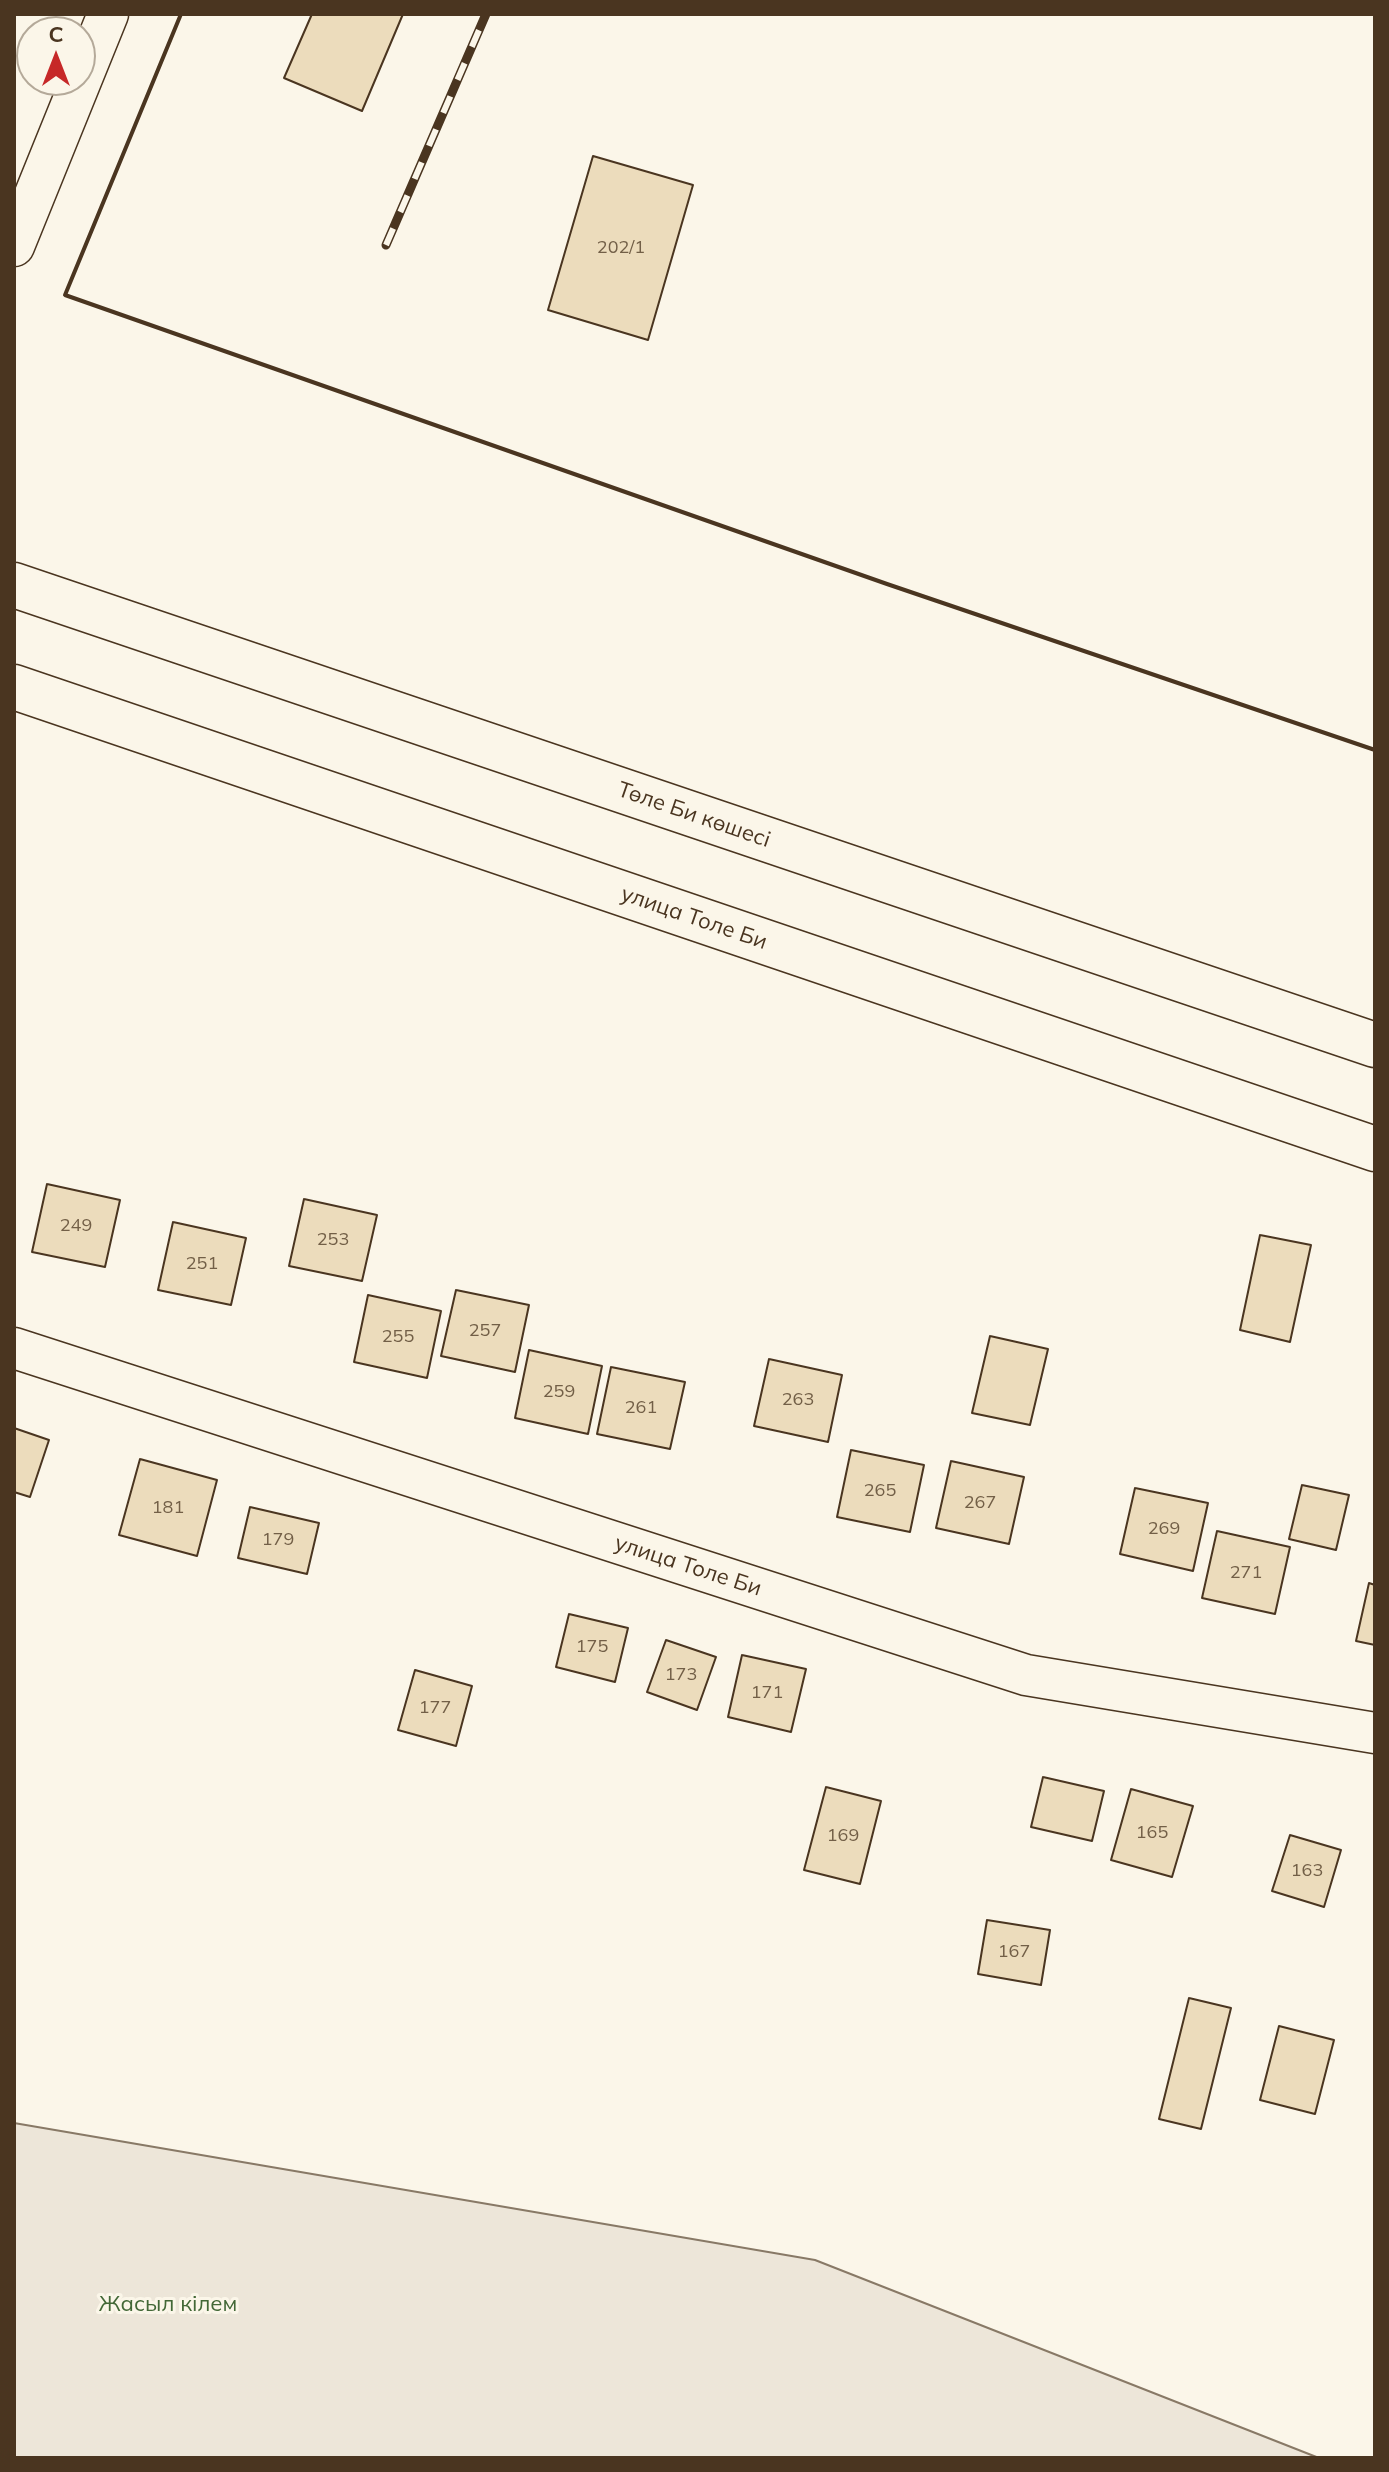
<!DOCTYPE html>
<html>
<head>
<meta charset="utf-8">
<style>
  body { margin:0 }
  #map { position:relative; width:1389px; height:2472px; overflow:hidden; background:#fbf6e9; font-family:Mulish,sans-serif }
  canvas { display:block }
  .frame { position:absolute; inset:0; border:16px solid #4a3520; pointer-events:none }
  .north { position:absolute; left:16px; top:16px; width:80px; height:80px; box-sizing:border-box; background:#fbf6e9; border:2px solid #b4a999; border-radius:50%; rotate:0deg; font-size:22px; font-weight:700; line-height:32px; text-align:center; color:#4a3520 }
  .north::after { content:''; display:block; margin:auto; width:28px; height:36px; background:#c62828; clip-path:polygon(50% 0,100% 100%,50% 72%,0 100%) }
</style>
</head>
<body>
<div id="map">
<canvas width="1389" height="2472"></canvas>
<div class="frame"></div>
<div class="north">С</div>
</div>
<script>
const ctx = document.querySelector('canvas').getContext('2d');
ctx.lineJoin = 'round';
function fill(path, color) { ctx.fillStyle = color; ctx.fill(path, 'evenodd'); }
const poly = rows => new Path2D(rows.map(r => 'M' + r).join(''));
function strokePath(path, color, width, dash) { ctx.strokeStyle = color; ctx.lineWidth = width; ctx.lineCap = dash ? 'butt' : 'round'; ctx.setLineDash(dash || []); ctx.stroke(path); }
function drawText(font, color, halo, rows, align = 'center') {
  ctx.font = font + ' Mulish,sans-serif'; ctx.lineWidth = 6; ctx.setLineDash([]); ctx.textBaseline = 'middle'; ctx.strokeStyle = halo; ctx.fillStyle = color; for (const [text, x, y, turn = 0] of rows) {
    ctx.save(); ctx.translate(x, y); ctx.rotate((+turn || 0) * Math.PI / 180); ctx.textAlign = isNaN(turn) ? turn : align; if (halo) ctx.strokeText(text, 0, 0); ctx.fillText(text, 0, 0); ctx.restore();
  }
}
const green = poly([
  [14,2123,815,2260,1319,2458,14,2458,14,2123]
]);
fill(green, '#ede6d9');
strokePath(green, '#887966', 2);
const building = poly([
  [312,14,403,14,362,111,284,78,312,14],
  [593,156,693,185,648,340,548,310,593,156],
  [47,1184,120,1200,105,1267,32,1252,47,1184],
  [304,1199,377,1215,362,1281,289,1266,304,1199],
  [173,1222,246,1238,231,1305,158,1290,173,1222],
  [1260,1235,1311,1245,1290,1342,1240,1330,1260,1235],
  [456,1290,529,1305,515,1372,441,1356,456,1290],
  [368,1295,441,1311,427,1378,354,1362,368,1295],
  [990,1336,1048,1349,1030,1425,972,1413,990,1336],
  [529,1350,602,1366,588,1434,515,1418,529,1350],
  [769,1359,842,1375,828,1442,754,1426,769,1359],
  [611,1367,685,1382,670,1449,597,1434,611,1367],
  [14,1428,49,1440,30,1497,14,1492,14,1428],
  [851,1450,924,1465,910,1532,837,1517,851,1450],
  [140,1459,217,1480,197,1556,119,1535,140,1459],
  [951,1461,1024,1477,1009,1544,936,1528,951,1461],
  [1302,1485,1349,1495,1336,1550,1289,1539,1302,1485],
  [1135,1488,1208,1503,1193,1571,1120,1554,1135,1488],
  [250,1507,319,1523,307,1574,238,1558,250,1507],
  [1217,1531,1290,1547,1275,1614,1202,1598,1217,1531],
  [1369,1583,1375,1585,1375,1645,1356,1641,1369,1583],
  [569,1614,628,1628,615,1682,556,1667,569,1614],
  [666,1640,716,1657,697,1710,647,1692,666,1640],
  [742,1655,806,1669,791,1732,728,1717,742,1655],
  [415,1670,472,1686,456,1746,398,1730,415,1670],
  [1043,1777,1104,1791,1092,1841,1031,1827,1043,1777],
  [826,1787,881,1801,860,1884,804,1870,826,1787],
  [1131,1789,1193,1806,1172,1877,1111,1860,1131,1789],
  [1290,1835,1341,1850,1324,1907,1272,1891,1290,1835],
  [987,1920,1050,1930,1041,1985,978,1974,987,1920],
  [1189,1998,1231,2008,1201,2129,1159,2119,1189,1998],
  [1279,2026,1334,2040,1315,2114,1260,2100,1279,2026]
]);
fill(building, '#ecdcbc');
strokePath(building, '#4a3520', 2);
const street = poly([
  [14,246,108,14],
  [14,1348,1026,1675,1375,1733]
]);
const secondary = poly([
  [14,585,1375,1045],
  [14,687,1375,1149]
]);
strokePath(street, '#4a3520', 43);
strokePath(secondary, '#4a3520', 47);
strokePath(street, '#fbf6e9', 40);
strokePath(secondary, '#fbf6e9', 44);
const rail = poly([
  [386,245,486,14]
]);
strokePath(rail, '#4a3520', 9);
strokePath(rail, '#fbf6e9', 6, [18]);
strokePath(poly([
  [181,14,65,295,887,584,1375,750]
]), '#4a3520', 4);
drawText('18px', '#725f47', null, [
  ["202/1",621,248],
  ["249",76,1226],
  ["253",333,1240],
  ["251",202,1264],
  ["257",485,1331],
  ["255",398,1337],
  ["259",559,1392],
  ["263",798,1400],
  ["261",641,1408],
  ["265",880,1491],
  ["267",980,1503],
  ["181",168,1508],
  ["269",1164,1529],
  ["179",278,1540],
  ["271",1246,1573],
  ["175",592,1647],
  ["173",681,1675],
  ["171",767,1693],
  ["177",435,1708],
  ["165",1152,1833],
  ["169",843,1836],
  ["163",1307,1871],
  ["167",1014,1952]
]);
drawText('22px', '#4a3520', '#fbf6e9', [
  ["Төле Би көшесі",694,815,19],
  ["улица Толе Би",694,918,19],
  ["улица Толе Би",688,1566,18]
]);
drawText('22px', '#436837', '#fbf6e9', [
  ["Жасыл кілем",168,2304]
]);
</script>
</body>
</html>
